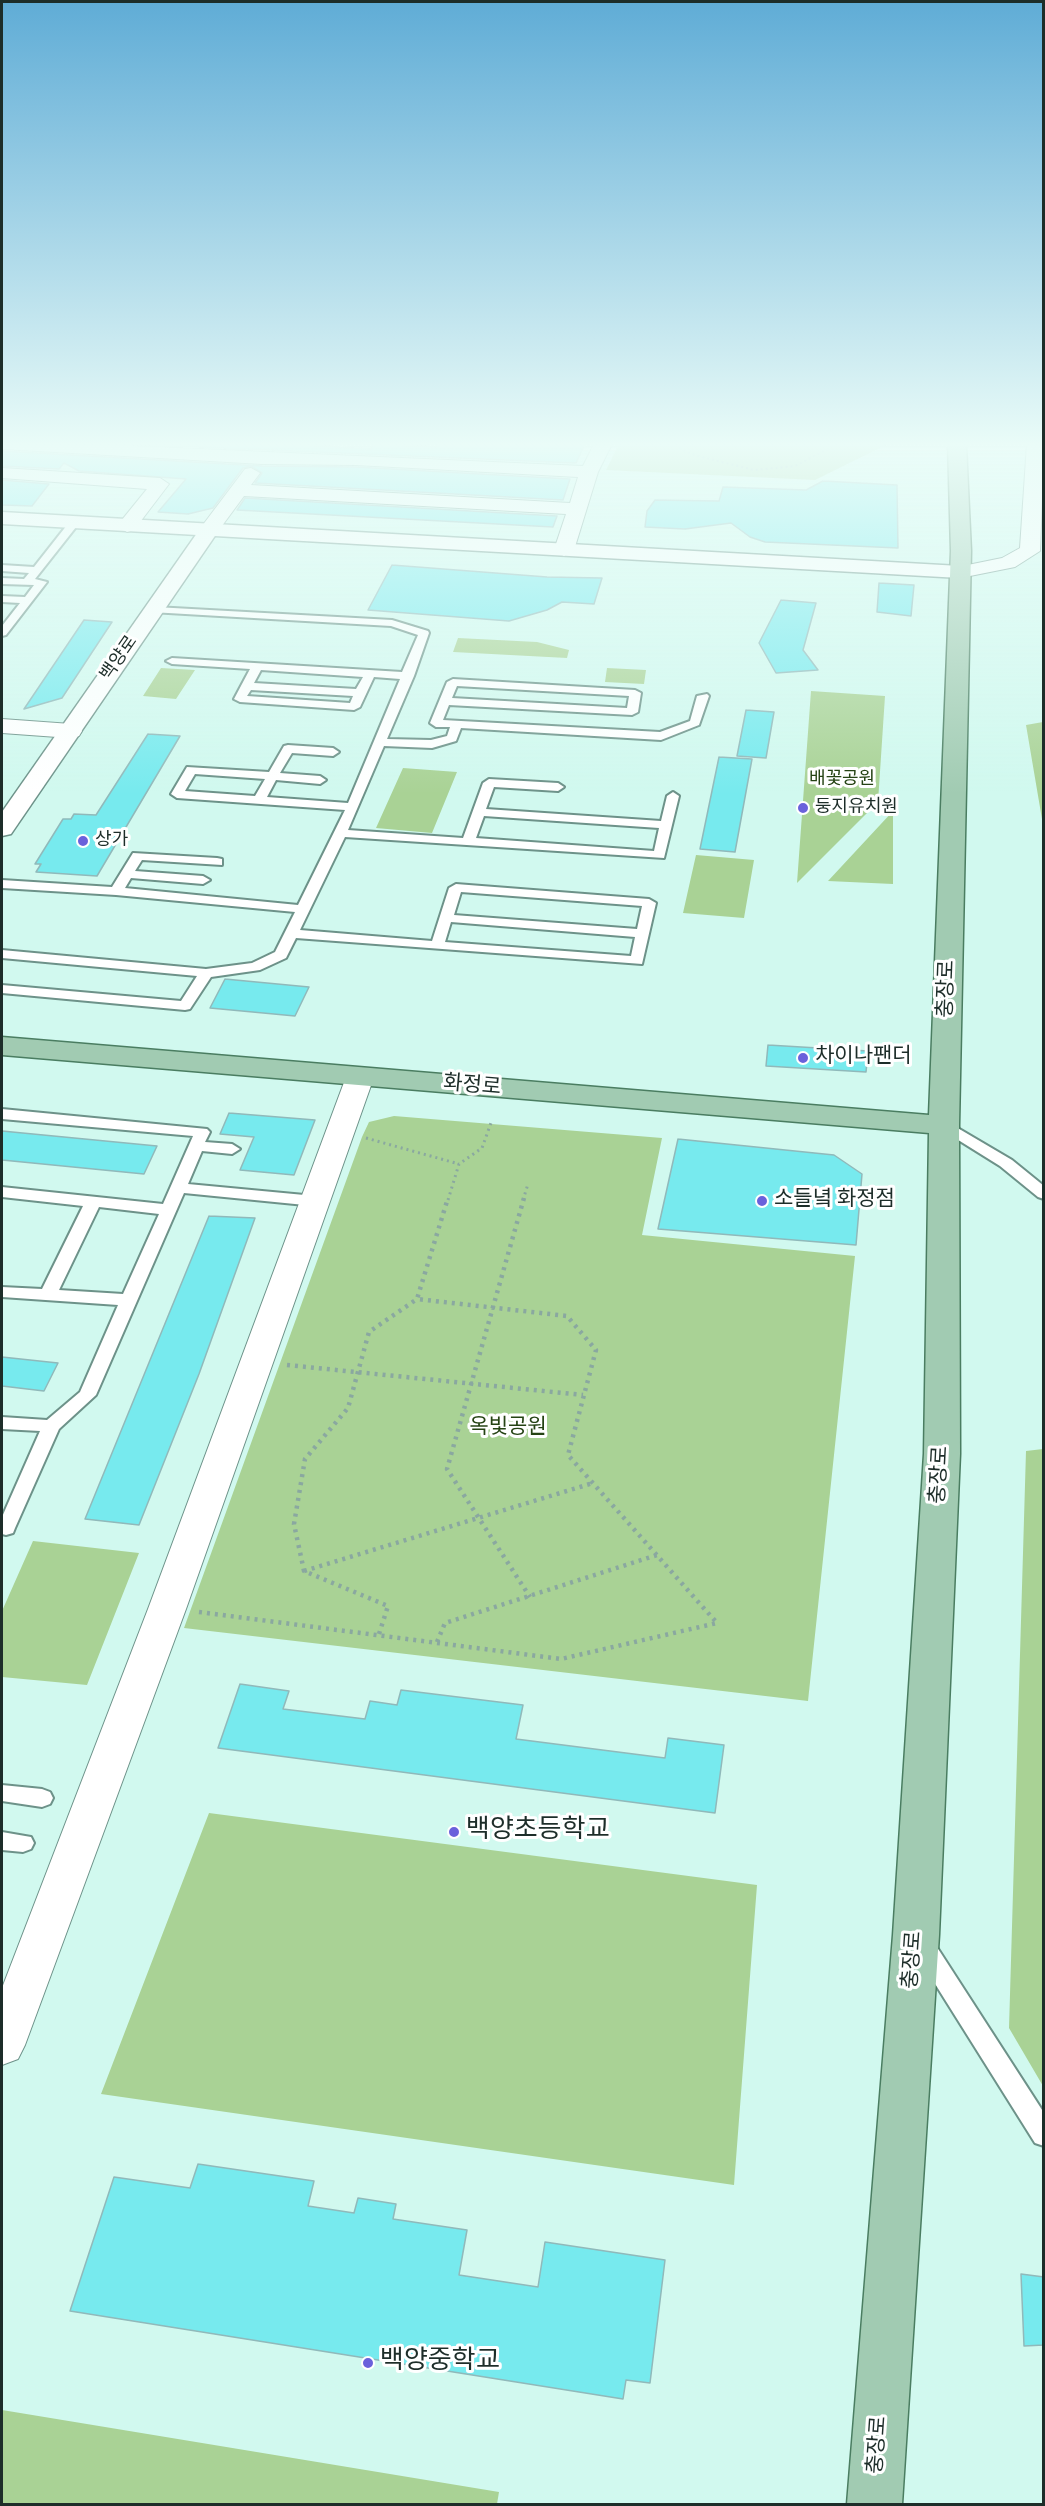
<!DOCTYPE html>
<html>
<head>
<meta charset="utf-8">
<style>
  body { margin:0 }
  #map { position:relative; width:1045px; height:2506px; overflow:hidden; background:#d1f9ef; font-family:Overpass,sans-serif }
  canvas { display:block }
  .frame { position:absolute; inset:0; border:3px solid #1d2d29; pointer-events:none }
</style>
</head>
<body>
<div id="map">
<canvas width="1045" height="2506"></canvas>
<div class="frame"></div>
</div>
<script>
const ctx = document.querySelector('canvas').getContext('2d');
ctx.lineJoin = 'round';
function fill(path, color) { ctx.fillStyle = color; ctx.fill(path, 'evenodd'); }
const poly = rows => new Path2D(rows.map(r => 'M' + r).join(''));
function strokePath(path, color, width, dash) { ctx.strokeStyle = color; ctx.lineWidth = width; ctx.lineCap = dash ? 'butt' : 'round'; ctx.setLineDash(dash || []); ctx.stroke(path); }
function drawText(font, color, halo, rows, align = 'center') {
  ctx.font = font + ' Overpass,"Noto Sans KR",sans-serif'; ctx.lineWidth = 6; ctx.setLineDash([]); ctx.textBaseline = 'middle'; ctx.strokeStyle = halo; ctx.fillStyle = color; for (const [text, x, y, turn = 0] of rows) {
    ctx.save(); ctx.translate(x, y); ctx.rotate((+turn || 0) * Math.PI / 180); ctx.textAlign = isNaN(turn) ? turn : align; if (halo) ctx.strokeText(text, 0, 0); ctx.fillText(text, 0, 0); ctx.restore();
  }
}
fill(poly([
  [619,444,888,444,815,480,606,470],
  [458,638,537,642,569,650,567,658,453,652],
  [161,668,195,670,176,699,143,696],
  [607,668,646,670,644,684,605,682],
  [811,691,885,696,878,802,797,883],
  [1043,722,1044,722,1043,825,1026,725],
  [403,768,457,772,432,833,376,828],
  [893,811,893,884,828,881],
  [696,855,754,860,744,918,683,913],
  [394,1116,662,1138,642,1235,855,1256,808,1701,184,1628,362,1137,369,1122],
  [1043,1449,1044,1449,1043,2086,1009,2028,1026,1451],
  [33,1541,139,1553,87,1685,2,1677,2,1611],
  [209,1813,757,1885,734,2185,101,2094],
  [2,2410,499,2492,497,2504,2,2504]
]), '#a9d295');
const building = poly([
  [128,444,289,444,371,449,374,444,436,447,438,444,585,444,576,463,128,444],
  [2,451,262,466,356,467,570,479,563,500,255,483,262,473,251,466,243,468,213,508,188,514,158,512,186,479,79,471,64,463,59,469,2,466,2,451],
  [2,480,49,484,32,506,2,505,2,480],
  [823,481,897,485,898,548,765,542,750,537,731,523,685,529,645,527,647,511,655,500,719,501,723,487,806,490,823,481],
  [245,498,557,516,553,527,237,510,245,498],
  [392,565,547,577,602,578,594,604,562,602,547,610,509,621,368,610,392,565],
  [879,583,914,585,911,616,877,612,879,583],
  [781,600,816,603,803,650,818,670,776,673,759,643,781,600],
  [84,620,112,622,62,698,24,709,84,620],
  [746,710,774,712,766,758,737,756,746,710],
  [148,734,180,736,97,876,36,872,41,864,35,864,63,819,71,819,74,814,96,815,148,734],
  [719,757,752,759,735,852,700,849,719,757],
  [225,979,309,987,295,1016,210,1008,225,979],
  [768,1045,868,1051,866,1072,766,1066,768,1045],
  [229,1113,315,1120,294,1175,240,1170,254,1137,220,1134,229,1113],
  [2,1131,157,1146,144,1174,2,1160,2,1131],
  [678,1139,834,1155,862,1174,856,1245,658,1229,678,1139],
  [209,1216,255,1218,199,1374,139,1525,85,1519,209,1216],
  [2,1357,58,1363,44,1391,2,1386,2,1357],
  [240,1684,289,1691,283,1709,365,1719,370,1701,397,1705,401,1690,523,1705,516,1739,665,1758,668,1738,724,1745,715,1813,218,1748,240,1684],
  [198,2164,314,2181,308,2206,354,2213,358,2198,396,2204,393,2219,467,2230,459,2275,538,2287,545,2242,665,2260,650,2383,626,2380,623,2399,70,2311,114,2177,190,2188,198,2164],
  [1021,2274,1044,2277,1044,2345,1024,2346,1021,2274]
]);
fill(building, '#77eaee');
strokePath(building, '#90b9ba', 1.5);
const service = poly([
  [75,519,80,522,35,579,47,582,6,635,2,636,2,626,20,603,2,602,2,596,25,597,34,585,2,584,2,578,24,579,29,573,2,571,2,565,34,567,71,520,75,519],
  [155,607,392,620,428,631,429,633,414,676,387,739,431,740,447,736,450,727,436,727,430,723,447,682,453,679,635,690,641,693,638,712,632,715,449,705,443,720,660,732,690,721,697,696,707,694,709,696,699,725,661,740,461,728,456,741,432,748,384,746,348,830,463,838,483,783,489,779,558,783,564,787,558,791,494,787,486,809,661,821,667,796,673,792,679,796,664,858,345,837,300,930,432,941,449,888,456,884,649,899,656,903,642,964,296,938,286,958,260,970,211,977,190,1009,185,1010,2,993,2,985,181,1001,197,976,2,958,2,950,206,969,252,963,275,952,295,912,116,895,2,888,2,880,112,887,133,853,217,858,222,859,222,865,142,860,135,871,203,876,210,880,203,884,131,878,125,888,298,905,345,810,177,798,171,794,187,767,269,772,284,746,288,745,333,748,339,752,333,756,292,753,280,773,320,776,326,780,320,784,276,780,267,797,348,803,400,679,374,677,360,707,354,710,240,702,234,699,250,669,172,664,166,661,172,658,402,672,418,635,391,626,151,612,150,610,155,607],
  [261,670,363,677,356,689,254,683,261,670],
  [457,686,629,696,627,708,452,698,457,686],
  [251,690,353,696,350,703,247,696,251,690],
  [195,774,265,779,255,796,185,791,195,774],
  [484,816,659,828,654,851,476,838,484,816],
  [461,892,642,906,637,929,454,915,461,892],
  [451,922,635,937,631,956,445,942,451,922],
  [2,1109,207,1129,210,1132,205,1142,232,1144,240,1149,232,1154,202,1151,188,1184,315,1196,323,1201,315,1206,184,1193,96,1395,59,1429,15,1528,13,1533,6,1535,2,1534,2,1517,40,1431,2,1429,2,1417,47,1420,80,1392,118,1305,2,1297,2,1287,42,1289,83,1206,2,1197,2,1187,163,1204,193,1136,2,1119,2,1109],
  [99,1207,159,1214,123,1294,59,1290,99,1207],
  [944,1120,1012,1160,1044,1186,1044,1199,1038,1197,1000,1166,939,1128,936,1125,944,1120],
  [2,1785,42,1789,50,1792,53,1798,50,1804,42,1807,2,1801,2,1785],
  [2,1832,31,1837,34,1843,31,1849,23,1852,2,1850,2,1832],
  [925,1938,933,1941,1044,2113,1044,2146,1035,2143,917,1955,914,1948,917,1941,925,1938]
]);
const minor = poly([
  [2,444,87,444,583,466,594,444,612,444,598,472,574,550,564,556,554,550,566,514,244,496,216,534,209,536,199,530,245,469,251,468,260,473,251,485,570,503,578,477,356,465,262,464,3,449,2,444],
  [1027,444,1044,444,1040,551,1015,567,960,578,953,576,950,572,953,568,1002,558,1020,548,1027,444],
  [2,468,160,478,169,484,134,530,127,532,117,526,147,489,2,478,2,468],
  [2,719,71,724,79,726,82,731,79,736,71,738,2,733,2,719],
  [360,1068,370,1071,374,1077,186,1609,25,2045,18,2059,2,2065,2,1988,148,1609,346,1077,350,1071,360,1068]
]);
const tertiary = poly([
  [209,524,216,526,219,530,11,834,2,836,2,812,202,526,209,524]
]);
const secondary = poly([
  [2,512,960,566,967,568,970,572,967,576,960,578,2,524,2,512]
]);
const primary = poly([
  [948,444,966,444,971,551,959,1125,960,1454,939,1935,902,2504,847,2504,893,1935,924,1454,929,1133,2,1055,2,1037,929,1115,951,551,948,444]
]);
strokePath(service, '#6d9289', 4);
strokePath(minor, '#6d9289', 2);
strokePath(tertiary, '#6d9289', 3);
strokePath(secondary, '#6d9289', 3);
strokePath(primary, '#4a7d61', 3);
strokePath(poly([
  [676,444,682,450,698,456,754,470,795,466,830,448,832,444]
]), '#8aa8a0', 2, [2, 3]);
strokePath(poly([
  [366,1138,459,1164],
  [448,1200,459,1164,482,1148,492,1120],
  [523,1200,528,1184]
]), '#8aa8a0', 3, [2, 4]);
strokePath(poly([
  [524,1198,447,1469,530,1597],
  [287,1365,583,1395],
  [304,1571,593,1483],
  [199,1612,561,1659,717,1623,568,1455,596,1350,567,1316,417,1299],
  [379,1634,388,1606,304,1571,294,1524,305,1459,348,1408,369,1332,417,1299,448,1198],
  [437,1642,445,1623,657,1555]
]), '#8aa8a0', 4.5, [3, 5]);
fill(service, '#fff');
fill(minor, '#fff');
fill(tertiary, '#fff');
fill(secondary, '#fff');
fill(primary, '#a1cbb2');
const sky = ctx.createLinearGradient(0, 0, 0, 794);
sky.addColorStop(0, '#5facd6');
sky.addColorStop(0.56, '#eafcf8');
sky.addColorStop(1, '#eafcf800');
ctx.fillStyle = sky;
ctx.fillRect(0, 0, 1045, 794);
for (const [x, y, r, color] of [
  [803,808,6,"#6a61db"],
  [83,841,6,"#6a61db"],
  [803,1058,6,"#6a61db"],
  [762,1201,6,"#6a61db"],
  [454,1832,6,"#6a61db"],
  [368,2363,6,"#6a61db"]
]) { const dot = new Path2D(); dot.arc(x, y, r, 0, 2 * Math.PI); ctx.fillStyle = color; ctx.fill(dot); strokePath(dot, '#fff', 2); }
drawText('18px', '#1d2d29', '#fff', [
  ["백양로",120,659,-55]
]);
drawText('18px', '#254314', '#fff', [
  ["배꽃공원",842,780]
]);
drawText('18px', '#1d2d29', '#fff', [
  ["둥지유치원",815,808],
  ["상가",95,841]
], 'left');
drawText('21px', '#1d2d29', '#fff', [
  ["충장로",948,989,-88],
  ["화정로",472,1087,5],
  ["충장로",941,1475,-87],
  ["충장로",914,1960,-86],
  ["충장로",879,2445,-86]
]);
drawText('21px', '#1d2d29', '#fff', [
  ["차이나팬더",815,1058],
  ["소들녘 화정점",774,1201]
], 'left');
drawText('21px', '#254314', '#fff', [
  ["옥빛공원",508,1429]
]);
drawText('26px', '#1d2d29', '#fff', [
  ["백양초등학교",466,1832],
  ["백양중학교",380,2363]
], 'left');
</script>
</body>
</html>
